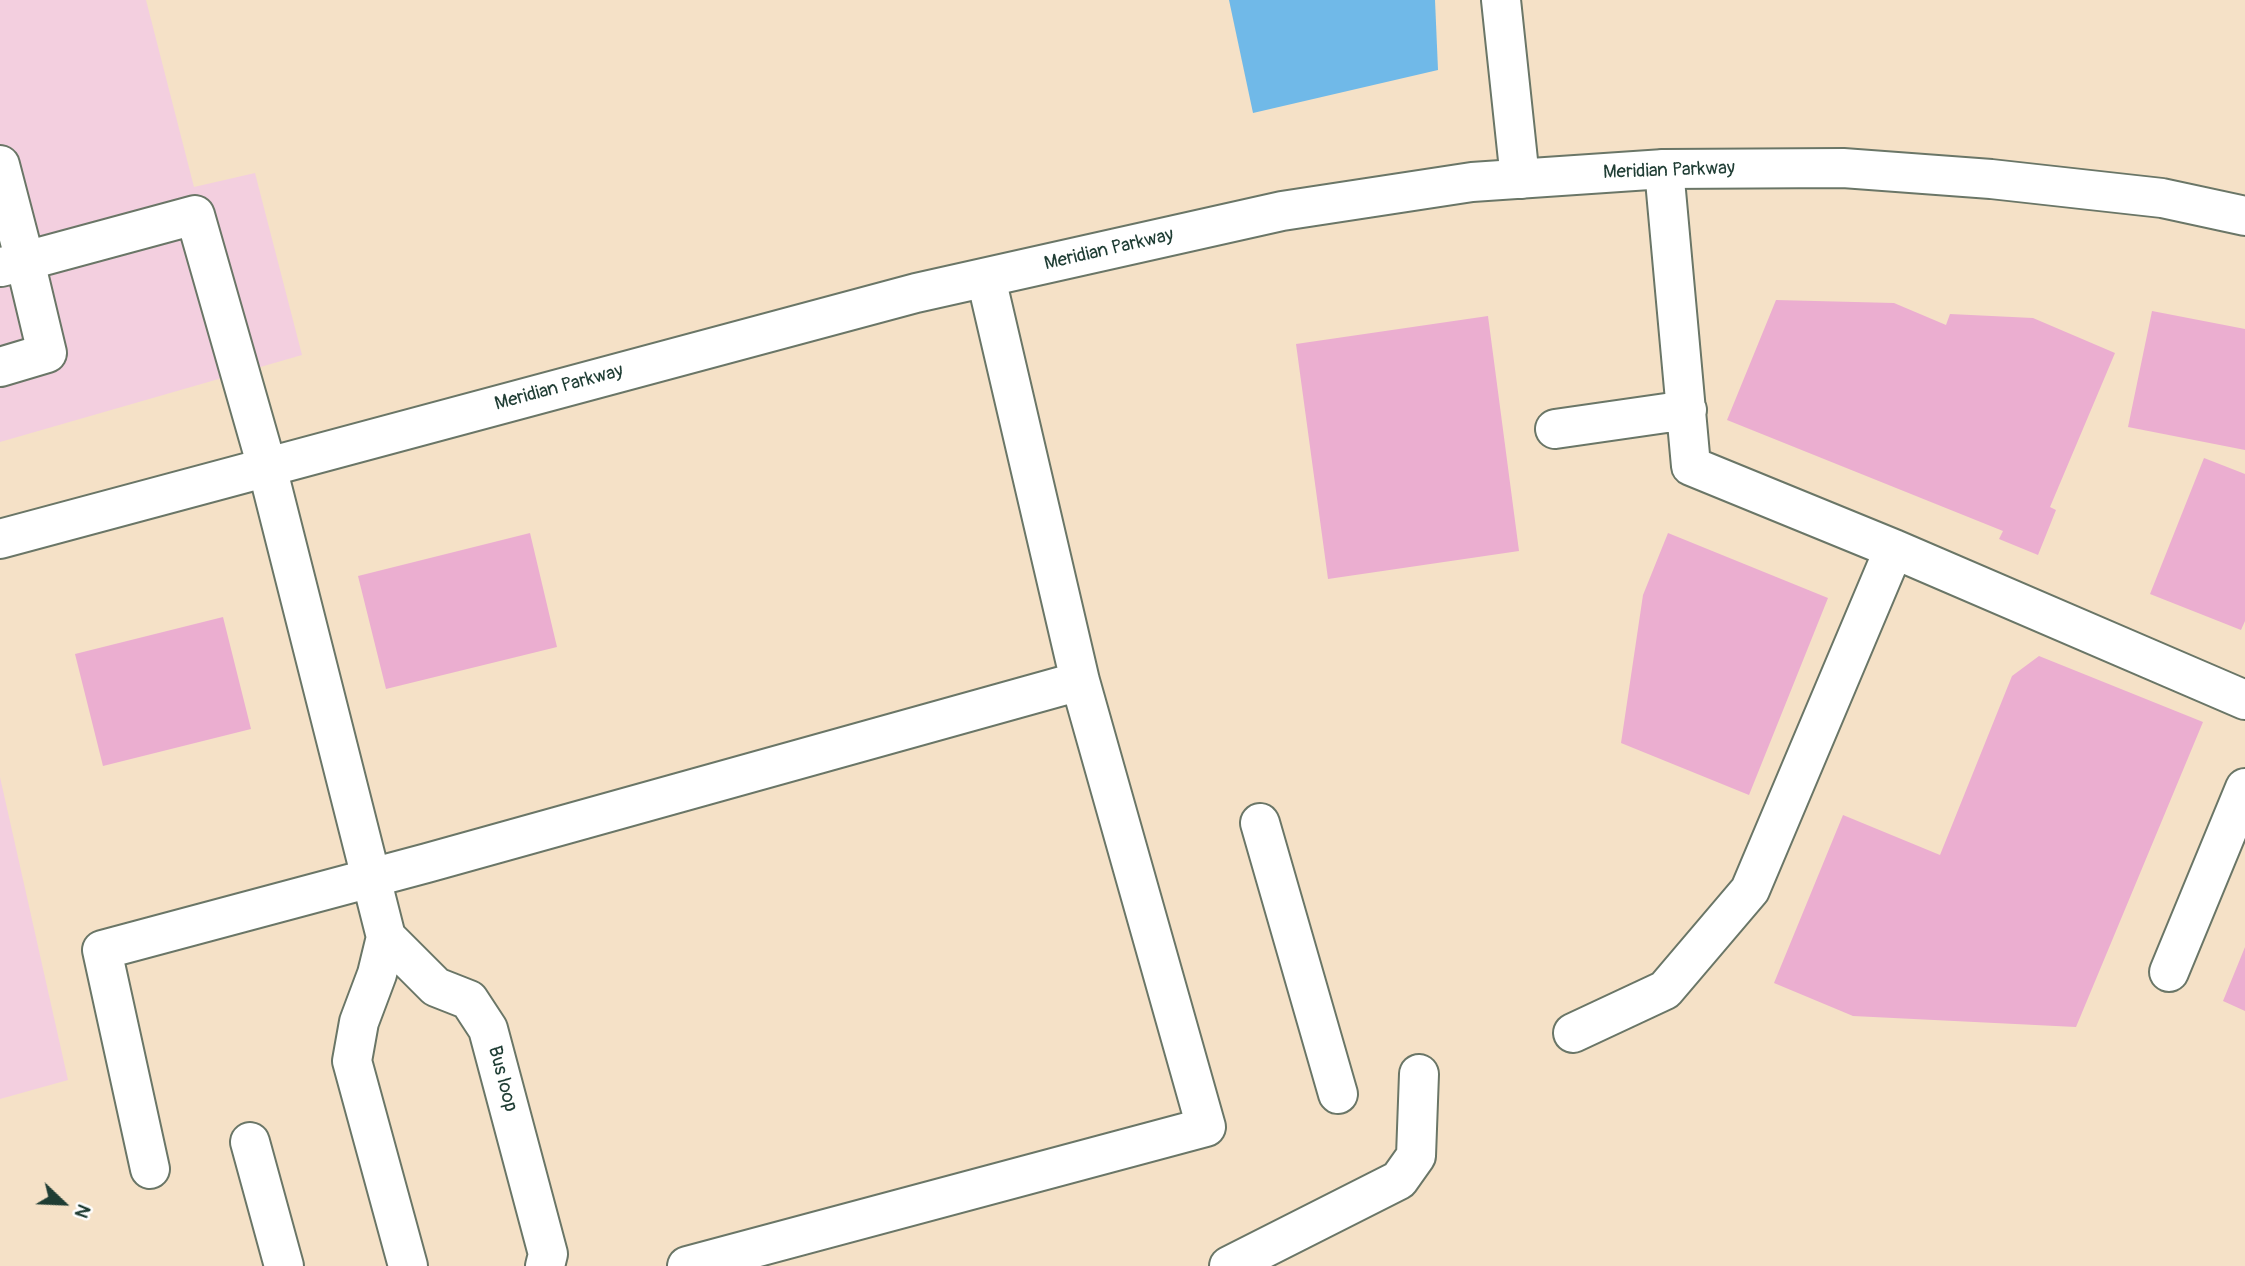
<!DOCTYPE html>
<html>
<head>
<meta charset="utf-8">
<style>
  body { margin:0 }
  #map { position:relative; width:2245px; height:1266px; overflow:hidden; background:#f5e1c7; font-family:Pangolin,sans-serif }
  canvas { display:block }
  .north { position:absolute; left:28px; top:1168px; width:70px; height:70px; -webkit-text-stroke:5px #fff; paint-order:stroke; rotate:113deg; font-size:19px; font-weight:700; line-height:28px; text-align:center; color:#1f3d34 }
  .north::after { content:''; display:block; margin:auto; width:24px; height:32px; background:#1f3d34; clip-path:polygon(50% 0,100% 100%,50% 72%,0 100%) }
</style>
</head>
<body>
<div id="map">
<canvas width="2245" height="1266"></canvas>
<div class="north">N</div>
</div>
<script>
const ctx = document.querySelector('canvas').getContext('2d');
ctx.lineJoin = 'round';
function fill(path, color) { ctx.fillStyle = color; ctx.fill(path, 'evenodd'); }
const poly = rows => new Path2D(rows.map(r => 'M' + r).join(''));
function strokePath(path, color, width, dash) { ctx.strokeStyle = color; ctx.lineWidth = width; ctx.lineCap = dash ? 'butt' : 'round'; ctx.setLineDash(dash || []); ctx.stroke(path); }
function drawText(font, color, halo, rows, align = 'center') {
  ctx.font = font + ' Pangolin,sans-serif'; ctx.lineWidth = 7; ctx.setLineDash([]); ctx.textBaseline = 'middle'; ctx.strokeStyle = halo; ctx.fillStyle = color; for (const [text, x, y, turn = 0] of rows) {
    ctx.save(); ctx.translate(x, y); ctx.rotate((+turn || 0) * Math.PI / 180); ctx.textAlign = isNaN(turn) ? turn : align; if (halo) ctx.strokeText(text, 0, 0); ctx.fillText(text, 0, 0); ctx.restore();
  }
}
fill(poly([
  [0,0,146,0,194,187,255,173,302,355,0,442],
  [0,777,68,1080,0,1099]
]), '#f3cfdf');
fill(poly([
  [1229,0,1435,0,1438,70,1253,113]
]), '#70b9e8');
fill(poly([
  [1776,300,1894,303,1946,325,1950,314,2033,318,2115,353,2050,507,2056,510,2038,555,1999,539,2003,531,1727,420],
  [2152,311,2245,329,2245,450,2128,427],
  [1488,316,1519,551,1328,579,1296,344],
  [2204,458,2245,474,2245,621,2241,630,2150,594],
  [530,533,557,647,386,689,358,576],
  [1668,533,1828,598,1749,795,1621,743,1643,595],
  [223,617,251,729,103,766,75,654],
  [2039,656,2203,722,2076,1027,1853,1016,1774,983,1843,815,1940,855,2012,676],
  [2245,947,2245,1011,2223,1001]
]), '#ebaed0');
const minor = poly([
  [1501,0,1520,179],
  [0,165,25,261,1,267],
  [1664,169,1691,466,1894,549,2245,700],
  [0,367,47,353,25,261,195,215,267,467,386,937,377,974,359,1022,352,1061,408,1266],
  [1555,429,1687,410],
  [1260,823,1338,1094],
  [386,937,436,987,469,1000,488,1029,548,1254,545,1266],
  [2169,972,2245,788],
  [1573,1033,1665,990,1750,890,1894,549],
  [250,1142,284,1266],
  [150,1169,102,950,427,863,1080,681],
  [687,1266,1206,1127,1080,681,986,278],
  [1229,1266,1399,1180,1416,1156,1419,1074]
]);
const major = poly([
  [0,539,916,293,1282,211,1472,182,1664,169,1843,168,1991,179,2162,198,2245,216]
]);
strokePath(minor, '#6a7667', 42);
strokePath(major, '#6a7667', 42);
strokePath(minor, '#fff', 38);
strokePath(major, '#fff', 38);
drawText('19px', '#1f3d34', '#fff', [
  ["Meridian Parkway",1669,171,-2],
  ["Meridian Parkway",1109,250,-13],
  ["Meridian Parkway",559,388,-15],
  ["Bus loop",502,1079,75]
]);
</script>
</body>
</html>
